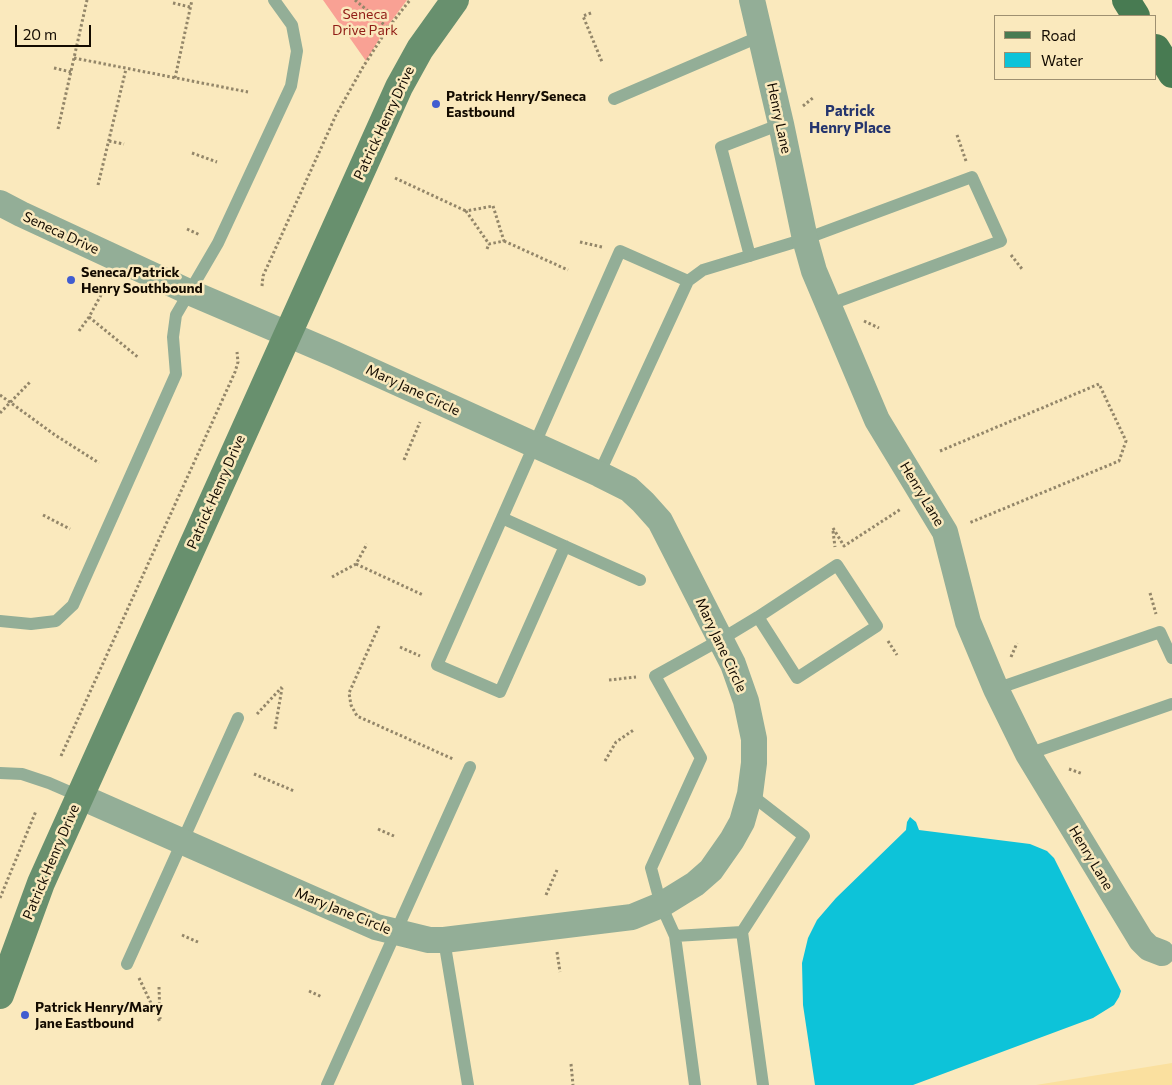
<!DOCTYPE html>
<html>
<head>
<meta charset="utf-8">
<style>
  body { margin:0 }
  #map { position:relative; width:1172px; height:1085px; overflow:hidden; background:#fae9bd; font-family:Commissioner,sans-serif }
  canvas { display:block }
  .legend { position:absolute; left:994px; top:15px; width:162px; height:65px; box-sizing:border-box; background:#fae9bd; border:1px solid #9e9071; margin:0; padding:6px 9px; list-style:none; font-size:15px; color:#130b00 }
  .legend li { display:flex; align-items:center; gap:10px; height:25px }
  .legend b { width:25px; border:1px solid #9e9071 }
  .scale { position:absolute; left:15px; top:25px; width:76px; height:22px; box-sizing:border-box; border:2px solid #130b00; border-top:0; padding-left:6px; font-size:15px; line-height:18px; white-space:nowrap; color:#130b00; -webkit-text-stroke:4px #fae9bd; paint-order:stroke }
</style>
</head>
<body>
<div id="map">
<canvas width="1172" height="1085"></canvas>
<ul class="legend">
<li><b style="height:6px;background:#487b52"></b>Road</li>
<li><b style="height:14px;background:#0dc3d9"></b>Water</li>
</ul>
<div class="scale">20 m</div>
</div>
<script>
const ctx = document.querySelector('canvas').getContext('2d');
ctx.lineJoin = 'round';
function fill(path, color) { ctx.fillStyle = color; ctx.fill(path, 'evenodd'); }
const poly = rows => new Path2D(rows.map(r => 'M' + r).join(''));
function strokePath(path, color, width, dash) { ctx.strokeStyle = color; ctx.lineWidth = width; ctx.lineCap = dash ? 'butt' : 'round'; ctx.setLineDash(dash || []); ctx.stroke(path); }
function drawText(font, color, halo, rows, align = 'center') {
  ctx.font = font + ' Commissioner,sans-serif'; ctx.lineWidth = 5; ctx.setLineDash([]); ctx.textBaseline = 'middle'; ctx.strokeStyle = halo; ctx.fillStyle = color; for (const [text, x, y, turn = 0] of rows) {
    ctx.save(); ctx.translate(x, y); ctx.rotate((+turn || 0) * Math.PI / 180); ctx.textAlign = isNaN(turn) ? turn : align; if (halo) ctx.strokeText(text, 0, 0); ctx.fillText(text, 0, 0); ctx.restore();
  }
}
fill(poly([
  [1172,1063,1172,1085,1036,1085]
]), '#fae09f');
fill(poly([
  [323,0,407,0,384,31,366,61]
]), '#f9a194');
fill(poly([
  [910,817,916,822,919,830,1030,844,1047,851,1054,858,1121,991,1119,997,1114,1005,1093,1018,913,1085,815,1085,803,1005,802,963,808,938,817,920,836,898,906,830,907,822]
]), '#0dc3d9');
strokePath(poly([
  [355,0,388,28],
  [173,3,190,7],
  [591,13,583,16,602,62],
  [74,58,248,92],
  [54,68,71,72],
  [175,78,192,0],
  [803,106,814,97],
  [58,129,87,0],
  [957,135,966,161],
  [109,141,124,144],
  [192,153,217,162],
  [395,178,466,211],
  [98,185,126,69],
  [493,206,504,241,489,244,466,211,493,206],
  [187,229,200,235],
  [504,241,568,270],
  [580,242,602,247],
  [487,249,489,244],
  [1011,255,1022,269],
  [262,286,263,276,336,115,363,67,388,28,410,0],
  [89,317,139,358],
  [864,321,879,328],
  [79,331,89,317,107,284],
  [0,395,55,435,99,463],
  [0,413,30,382],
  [940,451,1099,384,1126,441,1119,461,969,523],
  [404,460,420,422],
  [43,515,70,529],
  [833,528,844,546,901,509],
  [833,531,835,547],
  [356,564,423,595],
  [332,577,356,564,367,544],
  [1150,593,1156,614],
  [379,626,349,693,351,705,357,716,453,759],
  [888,641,897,655],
  [400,647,420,656],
  [1011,657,1017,643],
  [609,680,636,677],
  [257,714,282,687],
  [275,729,282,688],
  [61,756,235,372,238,362,237,352],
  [605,761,616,742,635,729],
  [1069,769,1083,774],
  [254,774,294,791],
  [378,829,394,836],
  [546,895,557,870],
  [0,898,36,811],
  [182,935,198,942],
  [557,952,560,972],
  [139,978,160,1022],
  [159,987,160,1019],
  [309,991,322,997],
  [571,1064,573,1085]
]), '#938669', 3, [2.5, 2.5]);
strokePath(poly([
  [614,99,761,36],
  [750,256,721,147,781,124],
  [599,474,688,281,703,270,805,239,972,177,1001,241,828,305],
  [502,518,640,580],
  [565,546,500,692,437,665,620,251,688,281],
  [837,565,877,626,797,678,758,617,837,565],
  [0,621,31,624,56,621,73,605,176,374,173,337,176,315,218,243,291,86,297,51,292,25,274,0],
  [996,689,1160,632,1172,658],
  [1028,754,1172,704],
  [0,773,22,774,49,783,79,796],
  [742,932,763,1085],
  [675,936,742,932,804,836,750,794],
  [444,940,468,1085],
  [127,964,238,718],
  [327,1085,470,767],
  [695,1085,675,936,661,905,651,868,701,758,655,676,720,640,758,617]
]), '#93ae97', 12);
strokePath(poly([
  [752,0,781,124,805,239,814,271,877,420,945,532,968,622,996,689,1028,754,1141,940,1149,948,1162,953],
  [0,203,21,214,189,292,334,354,599,474,629,489,643,502,660,521,733,664,746,701,754,739,754,763,750,794,742,822,732,840,711,870,695,884,661,905,632,917,444,940,429,940,376,927,79,796]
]), '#93ae97', 26);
strokePath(poly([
  [0,995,41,883,54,854,399,87,420,49,455,0]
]), '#68906e', 28);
strokePath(poly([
  [1126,0,1136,16],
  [1156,48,1172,74]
]), '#487b52', 28);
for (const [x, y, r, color] of [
  [436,104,5,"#415dd0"],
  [71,280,5,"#415dd0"],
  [25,1015,5,"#415dd0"]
]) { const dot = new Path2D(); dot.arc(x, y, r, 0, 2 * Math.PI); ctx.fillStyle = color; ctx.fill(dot); strokePath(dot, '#fae9bd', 2); }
drawText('14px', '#901d16', '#fae9bd', [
  ["Seneca",365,14],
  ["Drive Park",365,30]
]);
drawText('bold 14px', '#130b00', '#fae9bd', [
  ["Patrick Henry/Seneca",446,96],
  ["Eastbound",446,112],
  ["Seneca/Patrick",81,272],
  ["Henry Southbound",81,288],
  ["Patrick Henry/Mary",35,1007],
  ["Jane Eastbound",35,1023]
], 'left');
drawText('14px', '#130b00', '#fae9bd', [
  ["Henry Lane",779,118,78],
  ["Patrick Henry Drive",384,123,-65],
  ["Seneca Drive",61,233,25],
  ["Mary Jane Circle",413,390,25],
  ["Patrick Henry Drive",216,492,-66],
  ["Henry Lane",922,494,59],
  ["Mary Jane Circle",721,645,65],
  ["Henry Lane",1091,858,59],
  ["Patrick Henry Drive",51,862,-67],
  ["Mary Jane Circle",343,911,22]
]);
drawText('bold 15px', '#25356e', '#fae9bd', [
  ["Patrick",850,111],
  ["Henry Place",850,128]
]);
</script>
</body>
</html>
